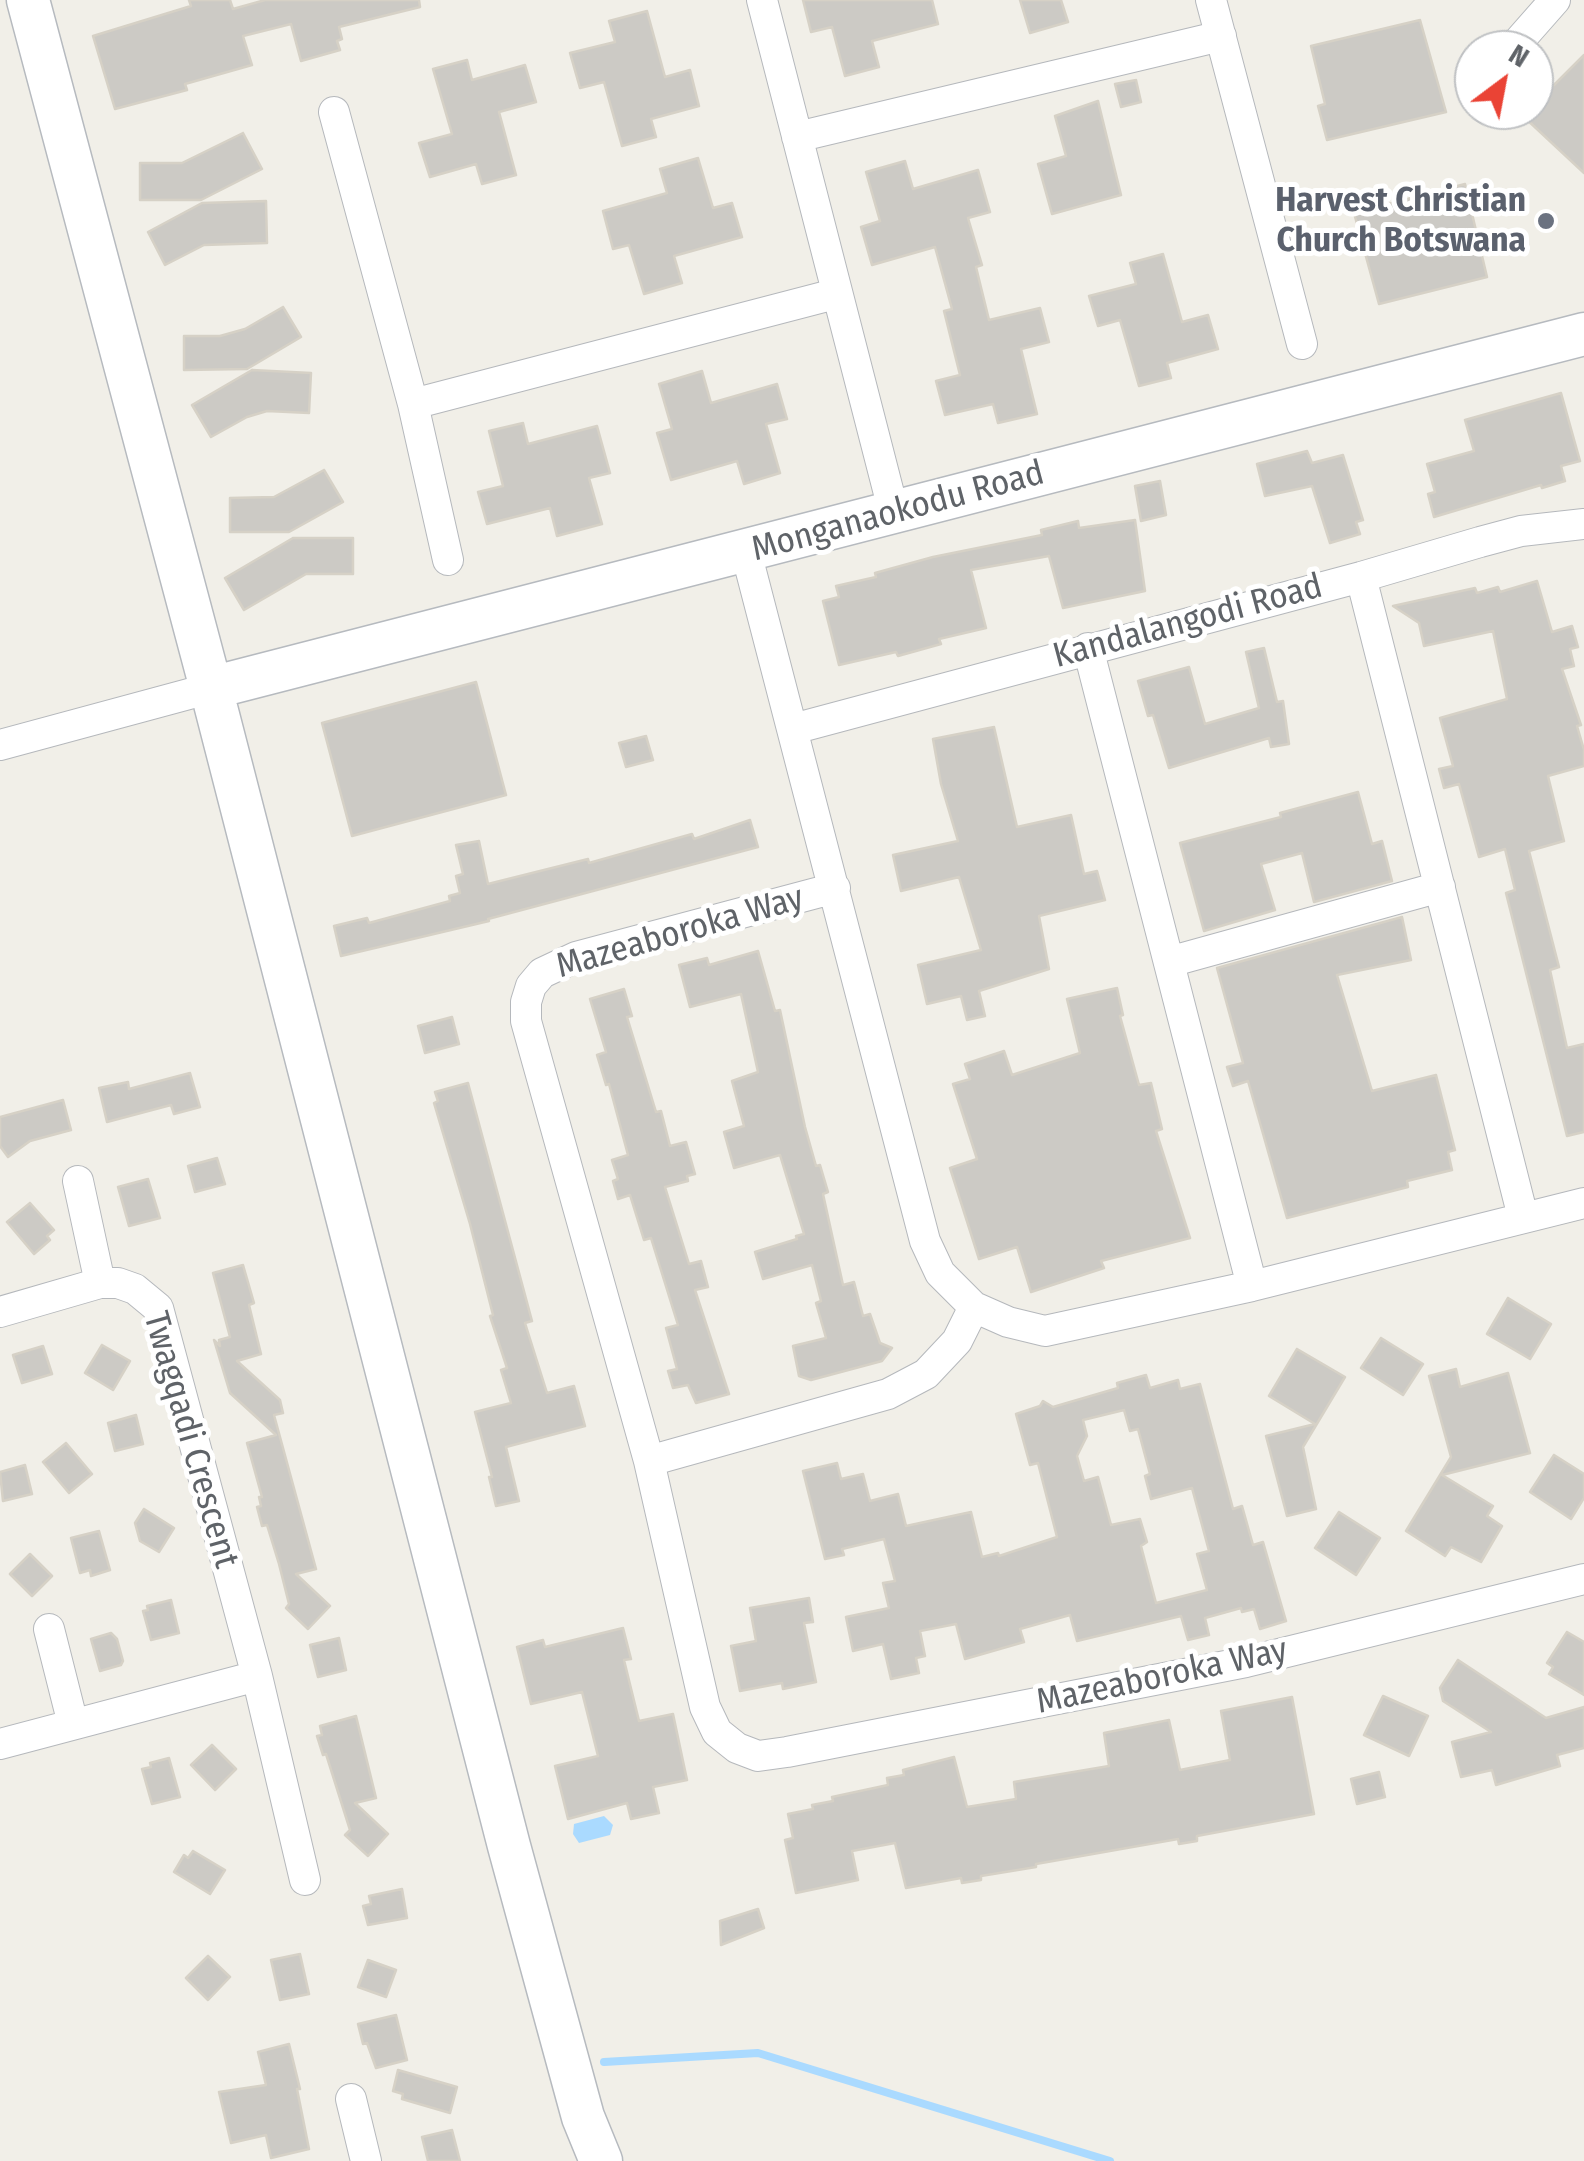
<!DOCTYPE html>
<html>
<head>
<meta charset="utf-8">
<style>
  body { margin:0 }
  #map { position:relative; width:1584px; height:2161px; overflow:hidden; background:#f1efe8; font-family:"Fira Sans Condensed",sans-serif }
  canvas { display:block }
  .north { position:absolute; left:1454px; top:30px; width:100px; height:100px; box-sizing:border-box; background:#fff; border:2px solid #bfc1c3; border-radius:50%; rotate:32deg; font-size:28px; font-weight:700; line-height:40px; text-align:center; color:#5f6368 }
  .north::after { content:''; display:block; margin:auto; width:35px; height:45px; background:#ea4335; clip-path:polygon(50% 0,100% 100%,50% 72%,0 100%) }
</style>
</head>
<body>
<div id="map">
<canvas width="1584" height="2161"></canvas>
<div class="north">N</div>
</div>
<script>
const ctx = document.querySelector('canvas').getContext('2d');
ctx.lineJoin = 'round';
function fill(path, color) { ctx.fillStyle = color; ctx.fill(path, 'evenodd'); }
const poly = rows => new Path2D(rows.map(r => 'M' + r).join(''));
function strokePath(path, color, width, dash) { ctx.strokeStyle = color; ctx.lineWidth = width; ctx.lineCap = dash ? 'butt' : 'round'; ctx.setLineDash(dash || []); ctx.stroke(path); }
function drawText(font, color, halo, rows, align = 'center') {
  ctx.font = font + ' "Fira Sans Condensed",sans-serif'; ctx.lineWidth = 10; ctx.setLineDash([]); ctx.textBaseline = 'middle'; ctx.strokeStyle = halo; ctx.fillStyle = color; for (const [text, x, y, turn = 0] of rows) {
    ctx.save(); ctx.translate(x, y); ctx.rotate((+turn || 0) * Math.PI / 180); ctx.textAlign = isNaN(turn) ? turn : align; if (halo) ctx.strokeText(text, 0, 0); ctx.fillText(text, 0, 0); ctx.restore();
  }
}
fill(poly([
  [604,1816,613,1825,610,1835,579,1843,573,1834,574,1824]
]), '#aadaff');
strokePath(poly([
  [604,2062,758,2053,1110,2161]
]), '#aadaff', 8);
const building = poly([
  [189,0,230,0,233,9,265,0,419,0,420,7,339,27,342,39,337,41,340,50,301,61,291,24,243,36,252,65,185,84,187,90,115,109,93,36,191,6,189,0],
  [803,0,932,0,938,24,872,41,879,67,845,76,832,27,811,32,803,0],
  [1020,0,1061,0,1068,22,1030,33,1020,0],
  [647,11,665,77,690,70,699,106,651,119,656,137,622,146,604,82,580,88,570,53,615,42,609,21,647,11],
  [1420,20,1446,112,1327,140,1318,106,1325,104,1311,46,1420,20],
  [1584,55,1584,173,1523,116,1534,110,1534,105,1584,55],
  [467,60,472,80,525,65,536,102,499,112,516,175,482,184,476,164,430,177,419,143,452,134,433,69,467,60],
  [1136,80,1141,102,1121,107,1115,84,1136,80],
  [1098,101,1121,195,1052,214,1038,164,1066,156,1055,116,1098,101],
  [243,133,262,169,201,200,140,200,140,163,182,163,243,133],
  [698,158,713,208,732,203,742,237,674,256,682,283,644,294,629,245,613,249,603,211,667,193,660,169,698,158],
  [905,161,913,189,978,170,990,212,968,218,982,265,976,267,989,320,1040,308,1049,342,1021,349,1037,414,998,423,993,404,945,415,936,381,960,375,944,311,952,309,935,247,872,265,861,227,880,221,866,172,905,161],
  [1465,184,1487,277,1379,304,1354,213,1465,184],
  [266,201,267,243,204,245,165,265,148,232,202,203,266,201],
  [1163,254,1182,322,1208,315,1218,349,1167,363,1171,378,1139,386,1120,320,1098,326,1089,296,1136,284,1130,263,1163,254],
  [283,307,301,337,247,369,184,370,184,336,220,336,245,329,283,307],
  [252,370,311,373,309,413,267,411,247,417,211,437,192,405,252,370],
  [702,371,711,403,777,384,787,419,766,424,780,473,744,484,737,461,671,480,657,433,672,429,659,384,702,371],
  [1561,393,1580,461,1561,466,1565,481,1542,488,1541,485,1434,517,1428,494,1435,492,1427,464,1474,451,1465,420,1561,393],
  [523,423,528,444,597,426,610,473,589,478,602,524,557,536,550,508,487,524,478,492,503,486,489,431,523,423],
  [1307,451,1312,463,1343,455,1363,520,1356,522,1360,534,1330,543,1312,486,1265,496,1257,464,1307,451],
  [324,470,343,502,289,532,230,532,230,498,274,497,324,470],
  [1160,481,1166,515,1141,521,1135,486,1160,481],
  [1135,520,1145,591,1063,608,1049,556,971,570,986,628,939,639,941,644,898,656,896,652,839,665,823,601,839,597,836,586,876,577,875,573,933,557,1042,535,1041,530,1078,521,1079,528,1135,520],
  [293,538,353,538,353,574,306,574,244,610,225,578,293,538],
  [1537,581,1552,632,1572,626,1578,647,1570,649,1574,666,1562,669,1581,725,1577,726,1584,750,1584,766,1548,776,1564,841,1529,851,1559,967,1550,970,1567,1048,1584,1044,1584,1132,1567,1136,1506,893,1515,890,1505,849,1479,857,1459,784,1444,788,1439,769,1453,766,1440,718,1507,699,1493,631,1424,646,1419,623,1393,606,1475,588,1477,593,1498,587,1500,592,1537,581],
  [1264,648,1277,702,1283,701,1289,744,1271,747,1269,738,1169,768,1153,715,1148,716,1138,681,1189,667,1205,724,1259,708,1246,652,1264,648],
  [476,682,506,795,352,836,322,723,476,682],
  [994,727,1017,827,1071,815,1084,874,1097,871,1105,900,1039,916,1049,969,979,991,985,1016,967,1020,961,996,927,1004,918,965,981,950,959,877,901,891,893,855,958,841,941,784,933,739,994,727],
  [646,736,653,760,626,767,619,743,646,736],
  [1358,792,1372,844,1382,841,1392,881,1314,902,1302,853,1261,864,1275,910,1204,931,1180,843,1281,817,1280,813,1358,792],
  [750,820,758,847,488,919,489,921,341,956,334,926,367,918,369,923,450,901,449,896,460,893,456,876,463,874,456,845,479,841,488,884,588,859,589,863,692,834,694,839,750,820],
  [1402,917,1411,960,1337,975,1372,1091,1436,1075,1455,1150,1448,1152,1452,1170,1407,1181,1408,1187,1287,1218,1248,1081,1233,1086,1227,1067,1243,1063,1217,968,1402,917],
  [758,951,775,1011,780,1010,805,1127,816,1166,820,1165,828,1192,823,1194,843,1285,854,1282,863,1316,870,1314,880,1343,892,1348,882,1361,811,1380,799,1376,793,1346,826,1338,816,1303,821,1301,812,1265,763,1279,755,1252,797,1239,796,1236,804,1234,780,1155,734,1168,724,1132,744,1126,732,1081,758,1072,741,994,690,1007,679,965,707,958,709,965,758,951],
  [1117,988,1123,1015,1120,1016,1139,1085,1151,1083,1162,1129,1156,1131,1190,1238,1101,1261,1104,1268,1031,1292,1017,1247,979,1259,950,1168,977,1159,953,1084,970,1079,965,1064,1004,1051,1012,1075,1080,1053,1067,999,1117,988],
  [624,989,632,1016,627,1017,656,1112,661,1111,670,1146,686,1142,695,1174,687,1176,688,1181,665,1187,689,1264,701,1261,708,1287,695,1290,729,1394,696,1403,688,1385,673,1388,668,1371,677,1369,666,1328,678,1325,651,1238,644,1240,630,1195,618,1199,613,1181,618,1179,612,1160,628,1155,609,1084,606,1085,597,1055,606,1052,590,999,624,989],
  [452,1017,459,1044,425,1053,418,1026,452,1017],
  [190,1073,200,1107,174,1114,171,1105,107,1122,99,1088,128,1082,129,1089,190,1073],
  [468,1083,532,1321,525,1323,547,1393,574,1386,585,1426,506,1447,519,1501,496,1506,489,1477,492,1477,475,1412,511,1403,501,1370,507,1368,490,1316,493,1315,470,1224,434,1103,438,1101,435,1092,468,1083],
  [63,1100,71,1130,30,1141,8,1157,0,1146,0,1117,63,1100],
  [217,1158,225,1184,195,1192,188,1166,217,1158],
  [148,1179,160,1218,129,1226,118,1187,148,1179],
  [30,1203,54,1230,47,1236,50,1240,34,1254,7,1222,30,1203],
  [243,1265,254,1303,249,1305,261,1354,237,1361,280,1400,283,1413,274,1415,316,1569,296,1574,330,1606,308,1629,286,1608,289,1604,279,1564,267,1525,262,1526,257,1507,261,1506,259,1497,262,1497,247,1443,276,1435,230,1393,214,1340,220,1346,219,1340,230,1337,213,1273,243,1265],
  [1508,1298,1551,1324,1530,1359,1487,1334,1508,1298],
  [1381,1338,1423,1364,1403,1395,1361,1368,1381,1338],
  [102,1345,130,1361,113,1390,85,1373,102,1345],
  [43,1346,52,1374,22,1383,13,1355,43,1346],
  [1297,1349,1345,1377,1303,1447,1316,1509,1287,1516,1266,1436,1315,1424,1269,1396,1297,1349],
  [1456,1369,1460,1387,1508,1373,1530,1453,1442,1475,1493,1506,1487,1516,1502,1526,1481,1562,1451,1547,1445,1556,1406,1531,1451,1457,1429,1376,1456,1369],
  [1146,1375,1150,1388,1178,1380,1180,1389,1200,1384,1233,1509,1242,1506,1253,1545,1263,1542,1286,1621,1260,1629,1254,1609,1242,1612,1241,1608,1205,1618,1209,1635,1188,1640,1181,1616,1077,1641,1070,1615,1020,1629,1024,1642,965,1659,956,1624,920,1631,925,1656,916,1658,919,1673,891,1679,883,1644,853,1651,846,1617,889,1608,883,1583,895,1581,884,1539,842,1549,844,1555,825,1559,803,1471,837,1463,841,1479,863,1474,870,1501,898,1494,906,1526,971,1512,982,1557,998,1553,999,1556,1057,1537,1038,1463,1030,1465,1016,1414,1040,1406,1043,1401,1053,1407,1118,1388,1117,1383,1146,1375],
  [1124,1410,1130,1431,1138,1429,1150,1474,1145,1476,1151,1499,1192,1488,1209,1551,1197,1554,1207,1590,1156,1603,1141,1546,1147,1542,1140,1519,1111,1525,1098,1477,1084,1481,1077,1456,1087,1436,1083,1420,1124,1410],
  [136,1415,143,1444,115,1451,108,1423,136,1415],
  [66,1443,92,1474,69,1493,43,1462,66,1443],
  [1554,1455,1584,1474,1584,1498,1571,1519,1530,1492,1554,1455],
  [25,1465,32,1494,3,1501,0,1472,25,1465],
  [144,1509,174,1528,159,1552,140,1541,135,1523,144,1509],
  [1339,1512,1380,1538,1356,1575,1315,1548,1339,1512],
  [99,1531,110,1570,91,1576,90,1570,80,1573,71,1538,99,1531],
  [30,1554,52,1576,32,1596,10,1574,30,1554],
  [809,1598,813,1622,804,1623,816,1682,783,1689,782,1683,740,1691,731,1646,756,1641,750,1608,809,1598],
  [171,1600,179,1633,151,1640,143,1611,148,1610,147,1606,171,1600],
  [623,1628,631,1659,624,1660,639,1721,673,1714,687,1780,653,1787,659,1813,631,1819,627,1803,568,1819,555,1766,598,1756,582,1692,531,1704,517,1647,543,1640,545,1647,623,1628],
  [1567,1632,1584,1642,1584,1695,1549,1674,1553,1667,1547,1663,1567,1632],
  [111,1633,117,1639,123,1661,121,1665,100,1671,91,1639,111,1633],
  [339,1638,346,1670,318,1677,310,1645,339,1638],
  [1458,1660,1546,1718,1584,1707,1584,1748,1557,1755,1560,1766,1496,1785,1492,1770,1461,1777,1452,1742,1491,1732,1443,1701,1440,1688,1458,1660],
  [1383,1696,1428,1716,1409,1756,1364,1735,1383,1696],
  [1292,1697,1314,1814,1197,1836,1197,1841,1179,1844,1178,1839,1036,1864,1036,1867,981,1876,981,1880,962,1883,961,1878,906,1888,895,1843,852,1851,858,1880,796,1893,785,1840,793,1838,788,1814,813,1809,812,1805,833,1801,832,1797,888,1785,887,1778,904,1775,903,1770,954,1757,967,1807,1016,1799,1014,1782,1109,1766,1104,1733,1169,1720,1180,1770,1230,1760,1221,1711,1292,1697],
  [356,1716,376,1798,355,1803,388,1834,368,1856,345,1835,350,1830,326,1754,323,1755,317,1736,322,1735,320,1726,356,1716],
  [212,1745,236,1769,215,1790,191,1765,212,1745],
  [169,1758,180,1797,152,1804,142,1769,151,1767,150,1763,169,1758],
  [1379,1772,1385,1797,1357,1804,1351,1779,1379,1772],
  [193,1851,225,1870,210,1894,174,1872,184,1855,188,1858,193,1851],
  [402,1889,407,1918,368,1925,363,1906,371,1904,369,1896,402,1889],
  [758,1909,764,1928,721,1945,720,1921,758,1909],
  [300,1954,309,1994,280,2000,271,1960,300,1954],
  [208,1956,230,1977,208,2000,186,1978,208,1956],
  [368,1960,396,1970,386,1997,358,1987,368,1960],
  [396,2015,407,2060,376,2068,367,2043,363,2044,358,2024,396,2015],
  [289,2044,300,2089,297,2089,309,2149,271,2158,266,2135,231,2143,219,2092,266,2085,258,2052,289,2044],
  [398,2070,457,2087,450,2113,402,2099,403,2094,393,2091,398,2070],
  [452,2130,460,2161,428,2161,422,2137,452,2130]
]);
fill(building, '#cccac5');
strokePath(building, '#d6d1c6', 2.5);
const street = poly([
  [762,0,894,513],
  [1211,0,1302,344],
  [1511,50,1555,0],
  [334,112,413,404,448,560],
  [797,137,1221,36],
  [413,404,835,294],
  [746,552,925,1241,940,1273,974,1307,1008,1322,1045,1331,1252,1286,1584,1203],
  [1361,577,1523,1217],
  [1088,648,1252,1286],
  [793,729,1361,577,1480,542,1521,531,1584,524],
  [0,745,211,688],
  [835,888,576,957,542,973,531,986,526,1002,526,1021,649,1461,705,1707,717,1732,737,1748,758,1756,787,1752,1246,1662,1584,1579],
  [1169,962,1440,887],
  [78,1181,100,1283],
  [0,1312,100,1283,118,1283,135,1289,158,1308,257,1676,305,1880],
  [649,1461,888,1394,926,1374,957,1341,974,1307],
  [49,1629,73,1724],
  [0,1744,257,1676],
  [351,2099,366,2161]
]);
const secondary = poly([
  [28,0,211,688,509,1846,583,2117,601,2161],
  [211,688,1584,334]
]);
strokePath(street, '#b5b8bc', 32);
strokePath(secondary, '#b6babf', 45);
strokePath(street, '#fff', 30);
strokePath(secondary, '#fff', 42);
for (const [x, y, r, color] of [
  [1546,221,10,"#6b7280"]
]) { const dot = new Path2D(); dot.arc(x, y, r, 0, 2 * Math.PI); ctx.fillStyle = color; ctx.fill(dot); strokePath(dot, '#fff', 4); }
drawText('bold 35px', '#5b616d', '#fff', [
  ["Harvest Christian",1526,201],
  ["Church Botswana",1526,241]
], 'right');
drawText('35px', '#5f6368', '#fff', [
  ["Monganaokodu Road",898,512,-15],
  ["Kandalangodi Road",1188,622,-15],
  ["Mazeaboroka Way",680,933,-16],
  ["Twagqadi Crescent",190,1440,74],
  ["Mazeaboroka Way",1162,1677,-12]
]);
</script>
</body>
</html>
